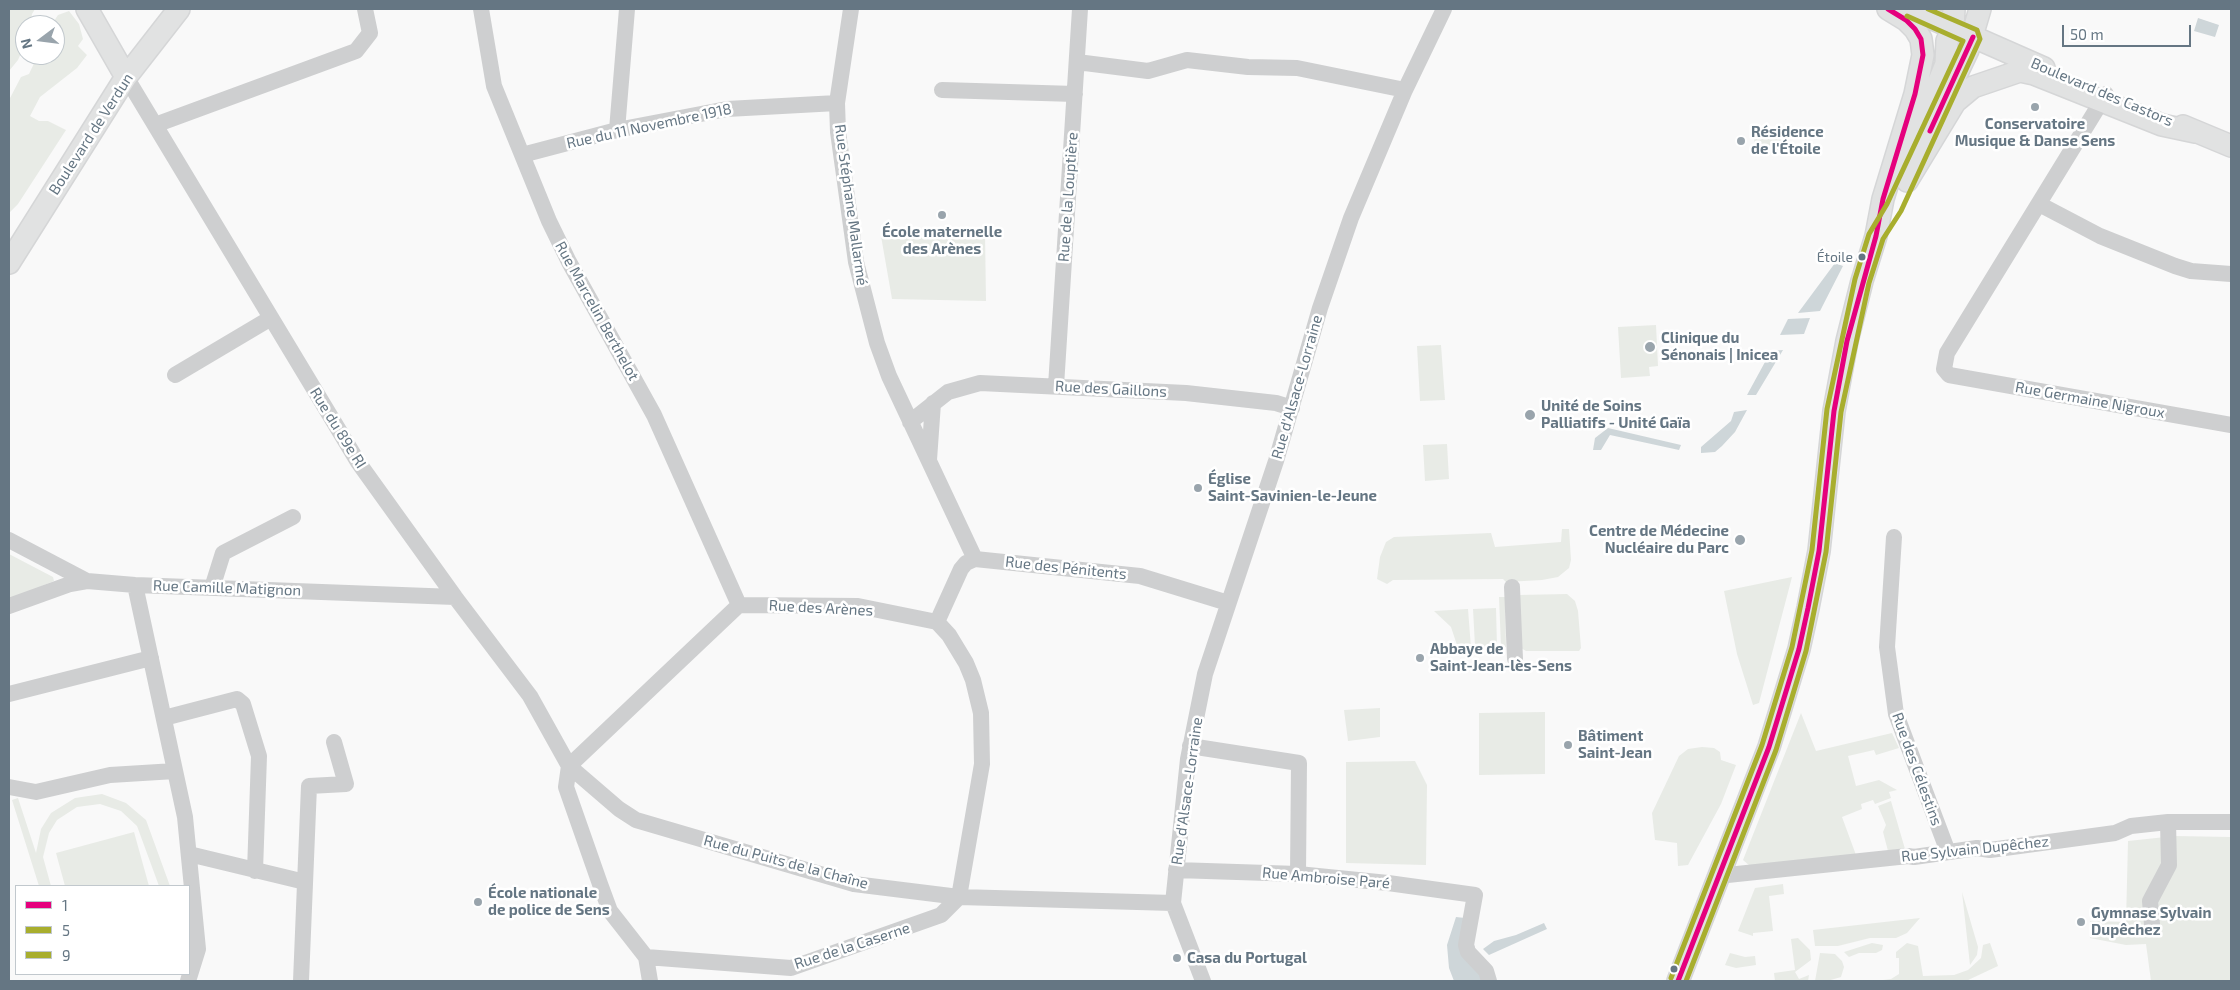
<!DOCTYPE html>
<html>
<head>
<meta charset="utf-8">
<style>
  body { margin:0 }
  #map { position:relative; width:2240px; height:990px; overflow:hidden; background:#f9f9f9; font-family:"Exo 2",sans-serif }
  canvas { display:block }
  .frame { position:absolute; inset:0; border:10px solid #657683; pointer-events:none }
  .legend { position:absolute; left:15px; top:885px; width:175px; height:90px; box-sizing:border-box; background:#fff; border:1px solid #c1c8cd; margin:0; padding:6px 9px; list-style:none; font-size:15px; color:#657683 }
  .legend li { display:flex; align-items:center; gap:10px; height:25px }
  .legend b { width:25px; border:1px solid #c1c8cd }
  .north { position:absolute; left:15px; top:15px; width:50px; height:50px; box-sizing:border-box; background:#fff; border:1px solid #c1c8cd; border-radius:50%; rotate:255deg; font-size:14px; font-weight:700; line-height:20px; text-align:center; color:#657683 }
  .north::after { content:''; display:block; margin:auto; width:18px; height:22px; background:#99a4ac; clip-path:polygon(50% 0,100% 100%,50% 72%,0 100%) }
  .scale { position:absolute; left:2062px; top:25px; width:129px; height:22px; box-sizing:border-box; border:2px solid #657683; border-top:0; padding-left:6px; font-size:15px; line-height:18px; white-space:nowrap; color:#657683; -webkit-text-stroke:4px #fff; paint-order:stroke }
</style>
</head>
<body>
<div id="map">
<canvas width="2240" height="990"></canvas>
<div class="frame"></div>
<ul class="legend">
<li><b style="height:6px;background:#e5007d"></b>1</li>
<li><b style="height:6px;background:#a8ae2e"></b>5</li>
<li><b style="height:6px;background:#a8ae2e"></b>9</li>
</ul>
<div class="north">N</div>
<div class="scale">50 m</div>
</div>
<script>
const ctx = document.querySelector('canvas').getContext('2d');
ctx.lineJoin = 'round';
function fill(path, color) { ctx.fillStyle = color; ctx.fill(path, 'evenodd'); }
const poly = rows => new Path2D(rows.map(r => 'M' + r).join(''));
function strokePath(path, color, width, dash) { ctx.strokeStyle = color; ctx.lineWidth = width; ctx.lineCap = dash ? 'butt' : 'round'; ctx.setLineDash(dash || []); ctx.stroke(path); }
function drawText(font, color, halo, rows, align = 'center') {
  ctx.font = font + ' "Exo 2",sans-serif'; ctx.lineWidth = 5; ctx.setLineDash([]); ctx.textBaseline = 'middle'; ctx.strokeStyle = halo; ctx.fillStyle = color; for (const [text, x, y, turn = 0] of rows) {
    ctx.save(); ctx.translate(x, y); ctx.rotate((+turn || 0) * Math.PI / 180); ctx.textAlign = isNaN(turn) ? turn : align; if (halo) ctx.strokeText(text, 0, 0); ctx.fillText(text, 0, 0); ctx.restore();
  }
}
fill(poly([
  [9,9,35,9,32,14,30,25,25,25,25,44,18,60,9,71],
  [69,11,79,24,83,39,78,46,87,55,77,68,40,97,30,116,39,121,48,121,66,130,18,204,9,213,9,100,21,77,29,74,38,55,55,55,55,25,52,24,58,15],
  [1784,128,1787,152,1756,155,1753,131],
  [985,232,986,301,892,299,881,236],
  [1656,325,1658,366,1649,367,1650,376,1621,378,1618,327],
  [1441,345,1445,400,1420,401,1417,346],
  [1447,444,1449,479,1425,481,1423,445],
  [1562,529,1569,529,1571,560,1569,568,1558,577,1542,580,1506,582,1503,579,1393,580,1387,584,1377,579,1380,557,1386,542,1394,537,1491,533,1495,547,1561,542],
  [9,554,53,577,54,581,9,600],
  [1792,577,1759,703,1753,705,1737,654,1724,591],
  [1567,594,1575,601,1578,611,1581,648,1579,651,1526,651,1521,648,1518,595],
  [1499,597,1505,597,1506,647,1501,647],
  [1496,608,1497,647,1475,646,1473,609],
  [1468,609,1471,648,1458,648,1451,627,1434,611],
  [1380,708,1380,737,1348,741,1344,710],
  [1545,712,1545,774,1479,775,1479,713],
  [1801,713,1816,751,1892,733,1899,748,1876,755,1874,750,1848,756,1856,786,1879,780,1897,790,1889,792,1891,798,1875,804,1873,800,1861,804,1862,809,1842,817,1856,855,1750,866,1743,860],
  [1702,747,1714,748,1720,752,1721,760,1736,765,1721,804,1688,865,1678,866,1677,843,1655,840,1652,813,1679,756,1688,749],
  [1415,761,1427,785,1426,865,1346,863,1346,762],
  [102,794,126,803,146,820,170,886,159,886,137,826,121,811,100,804,77,807,57,820,49,833,43,857,51,886,39,886,12,800,18,798,36,853,41,829,51,813,75,798],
  [1891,801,1905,849,1888,851,1883,832,1886,825,1878,806],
  [134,832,149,886,65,886,56,853],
  [2175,836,2231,837,2231,981,2151,981,2146,944,2126,945,2090,938,2090,921,2126,922,2128,841],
  [1783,884,1784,894,1769,896,1773,931,1753,933,1753,936,1738,931,1755,888],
  [1962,892,1978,947,1977,955,1970,965],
  [1920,918,1907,933,1896,938,1870,938,1838,946,1815,946,1813,930],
  [1798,938,1810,950,1811,960,1795,972,1799,979,1809,975,1808,981,1775,981,1774,973,1795,970,1791,939],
  [1872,943,1883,945,1882,950,1876,953,1859,953,1849,957,1844,952],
  [1907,943,1918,946,1923,976,1954,975,1968,970,1981,958,1983,945,1990,943,1998,966,1966,981,1875,981,1891,979,1899,974,1899,958,1896,958,1896,952],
  [1730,953,1745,957,1755,956,1756,965,1736,968,1725,965],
  [1820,953,1835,954,1842,961,1844,967,1841,977,1827,981,1815,981]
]), '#e8ebe6');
fill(poly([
  [2198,18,2219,25,2215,37,2194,31],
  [1835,263,1843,266,1820,311,1798,313],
  [1810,318,1804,334,1780,335,1788,319],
  [1783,350,1756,395,1747,395,1771,351],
  [1747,410,1735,432,1722,446,1715,452,1701,453,1701,447,1731,421,1734,412],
  [1608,428,1681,445,1679,450,1610,435,1601,450,1593,450,1595,438],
  [1456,917,1465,918,1486,981,1454,981,1449,968,1447,945],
  [1544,923,1547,929,1489,955,1483,949,1494,941,1516,935]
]), '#ced6d9');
const major = poly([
  [87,9,126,77],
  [1910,9,2044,68],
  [1938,113,1968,50,1980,9],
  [2183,126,2231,146],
  [1911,150,1946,64,1947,41,1953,28,1954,9],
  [1907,181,1955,102,1973,87,2020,71,2034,74,2162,125,2195,132],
  [9,263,126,77,179,9],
  [1678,981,1769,747,1799,649,1808,608,1819,551,1834,411,1847,341,1862,281,1876,236,1883,199,1915,94,1923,55,1921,39,1915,29,1906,20,1888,9]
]);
strokePath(major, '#d5d6d7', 24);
strokePath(poly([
  [481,9,494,86,549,221,569,262,654,415,739,605],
  [851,9,837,103,838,132,856,262,877,343,889,376,975,559],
  [1077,62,1148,71,1187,60,1248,67,1297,68,1405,90],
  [126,77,358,462,455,597,530,696,569,766,619,809,636,820,854,884,959,897,1173,903],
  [942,90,1075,94],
  [2106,94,1947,353,1944,369,1949,375,2231,425],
  [155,125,356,51,370,33,365,9],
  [617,130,627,9],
  [522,155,617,130,727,109,837,103],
  [2039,204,2100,236,2175,266,2191,271,2231,274],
  [175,375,271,318],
  [1056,386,1080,9],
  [910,422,948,392,980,383,1186,393,1276,403,1292,408],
  [929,460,933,403],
  [1894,537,1887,647,1896,714,1948,852],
  [9,540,87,581,135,585,455,597],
  [135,585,185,817,198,949,188,981],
  [1512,587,1515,659],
  [212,588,223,553,293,517],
  [9,606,70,584,87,581],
  [937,622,961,569,966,563,975,559,1140,576,1228,603],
  [9,694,151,658],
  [164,718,237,699,243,704,259,756,255,871],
  [1190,746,1299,763,1298,874],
  [569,766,739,605,858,606,937,622,949,635,966,663,973,680,981,713,982,764,959,897],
  [569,766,566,787,600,884,610,911,646,957,650,981],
  [9,787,36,792,110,775,175,771],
  [189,854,305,882],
  [1176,870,1298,874,1388,883,1475,895,1466,945,1468,952,1486,971,1489,981],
  [1718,876,1908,856,1914,857,1977,848,1990,850,2115,833,2131,826,2168,822,2231,822],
  [2152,924,2150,901,2169,865,2168,822],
  [646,957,791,968,941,915,959,897],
  [301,981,309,786,346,784,334,742],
  [1203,981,1173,903,1188,759,1205,674,1276,461,1320,308,1351,218,1405,90,1444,9]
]), '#cecfd0', 16);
strokePath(major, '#e1e2e2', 21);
strokePath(poly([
  [1930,131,1973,37],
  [1678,981,1769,747,1799,649,1808,608,1819,551,1834,411,1847,341,1876,236,1883,199,1915,94,1923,55,1921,39,1915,29,1906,20,1888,9]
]), '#e5007d', 5);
strokePath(poly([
  [1686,981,1776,750,1806,651,1826,552,1841,412,1869,283,1883,239,1901,211,1980,39,1977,30,1928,9]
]), '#a8ae2e', 5);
strokePath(poly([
  [1671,978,1762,745,1792,647,1812,550,1827,409,1855,279,1869,234,1887,204,1963,41,1907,16]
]), '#a8ae2e', 5);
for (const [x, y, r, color] of [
  [2035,107,5,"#99a4ac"],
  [1741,141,5,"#99a4ac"],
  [942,215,5,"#99a4ac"],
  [1862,257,4.5,"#657683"],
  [1650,347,6,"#99a4ac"],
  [1530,415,6,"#99a4ac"],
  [1198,488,5,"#99a4ac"],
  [1740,540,6,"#99a4ac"],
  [1420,658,5,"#99a4ac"],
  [1568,745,5,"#99a4ac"],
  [478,902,5,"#99a4ac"],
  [2081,922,5,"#99a4ac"],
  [1177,958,5,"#99a4ac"],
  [1674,969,4.5,"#657683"]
]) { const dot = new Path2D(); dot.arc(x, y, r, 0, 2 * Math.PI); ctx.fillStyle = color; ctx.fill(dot); strokePath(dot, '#fff', 2); }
drawText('14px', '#657683', '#fff', [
  ["Étoile",1853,257]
], 'right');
drawText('15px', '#657683', '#fff', [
  ["Boulevard des Castors",2102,92,23],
  ["Rue du 11 Novembre 1918",649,126,-12],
  ["Boulevard de Verdun",91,134,-57],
  ["Rue de la Louptière",1068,197,-86],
  ["Rue Stéphane Mallarmé",851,205,82],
  ["Rue Marcelin Berthelot",597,311,61],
  ["Rue d'Alsace-Lorraine",1297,387,-74],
  ["Rue des Gaillons",1111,389,3],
  ["Rue Germaine Nigroux",2090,400,10],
  ["Rue du 89e RI",338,428,58],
  ["Rue des Pénitents",1066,568,6],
  ["Rue Camille Matignon",227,588,2],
  ["Rue des Arènes",821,608,3],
  ["Rue des Célestins",1917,769,70],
  ["Rue d'Alsace-Lorraine",1187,791,-82],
  ["Rue Sylvain Dupêchez",1975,849,-6],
  ["Rue du Puits de la Chaîne",786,862,15],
  ["Rue Ambroise Paré",1326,878,5],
  ["Rue de la Caserne",852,946,-18]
]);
drawText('bold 15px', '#657683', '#fff', [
  ["Conservatoire",2035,124,"center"],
  ["Musique & Danse Sens",2035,141,"center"],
  ["Résidence",1751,132],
  ["de l'Étoile",1751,149],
  ["École maternelle",942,232,"center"],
  ["des Arènes",942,249,"center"],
  ["Clinique du",1661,338],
  ["Sénonais | Inicea",1661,355],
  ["Unité de Soins",1541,406],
  ["Palliatifs - Unité Gaïa",1541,423],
  ["Église",1208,479],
  ["Saint-Savinien-le-Jeune",1208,496],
  ["Centre de Médecine",1729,531,"right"],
  ["Nucléaire du Parc",1729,548,"right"],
  ["Abbaye de",1430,649],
  ["Saint-Jean-lès-Sens",1430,666],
  ["Bâtiment",1578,736],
  ["Saint-Jean",1578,753],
  ["École nationale",488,893],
  ["de police de Sens",488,910],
  ["Gymnase Sylvain",2091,913],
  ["Dupêchez",2091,930],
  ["Casa du Portugal",1187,958]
], 'left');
</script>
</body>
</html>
